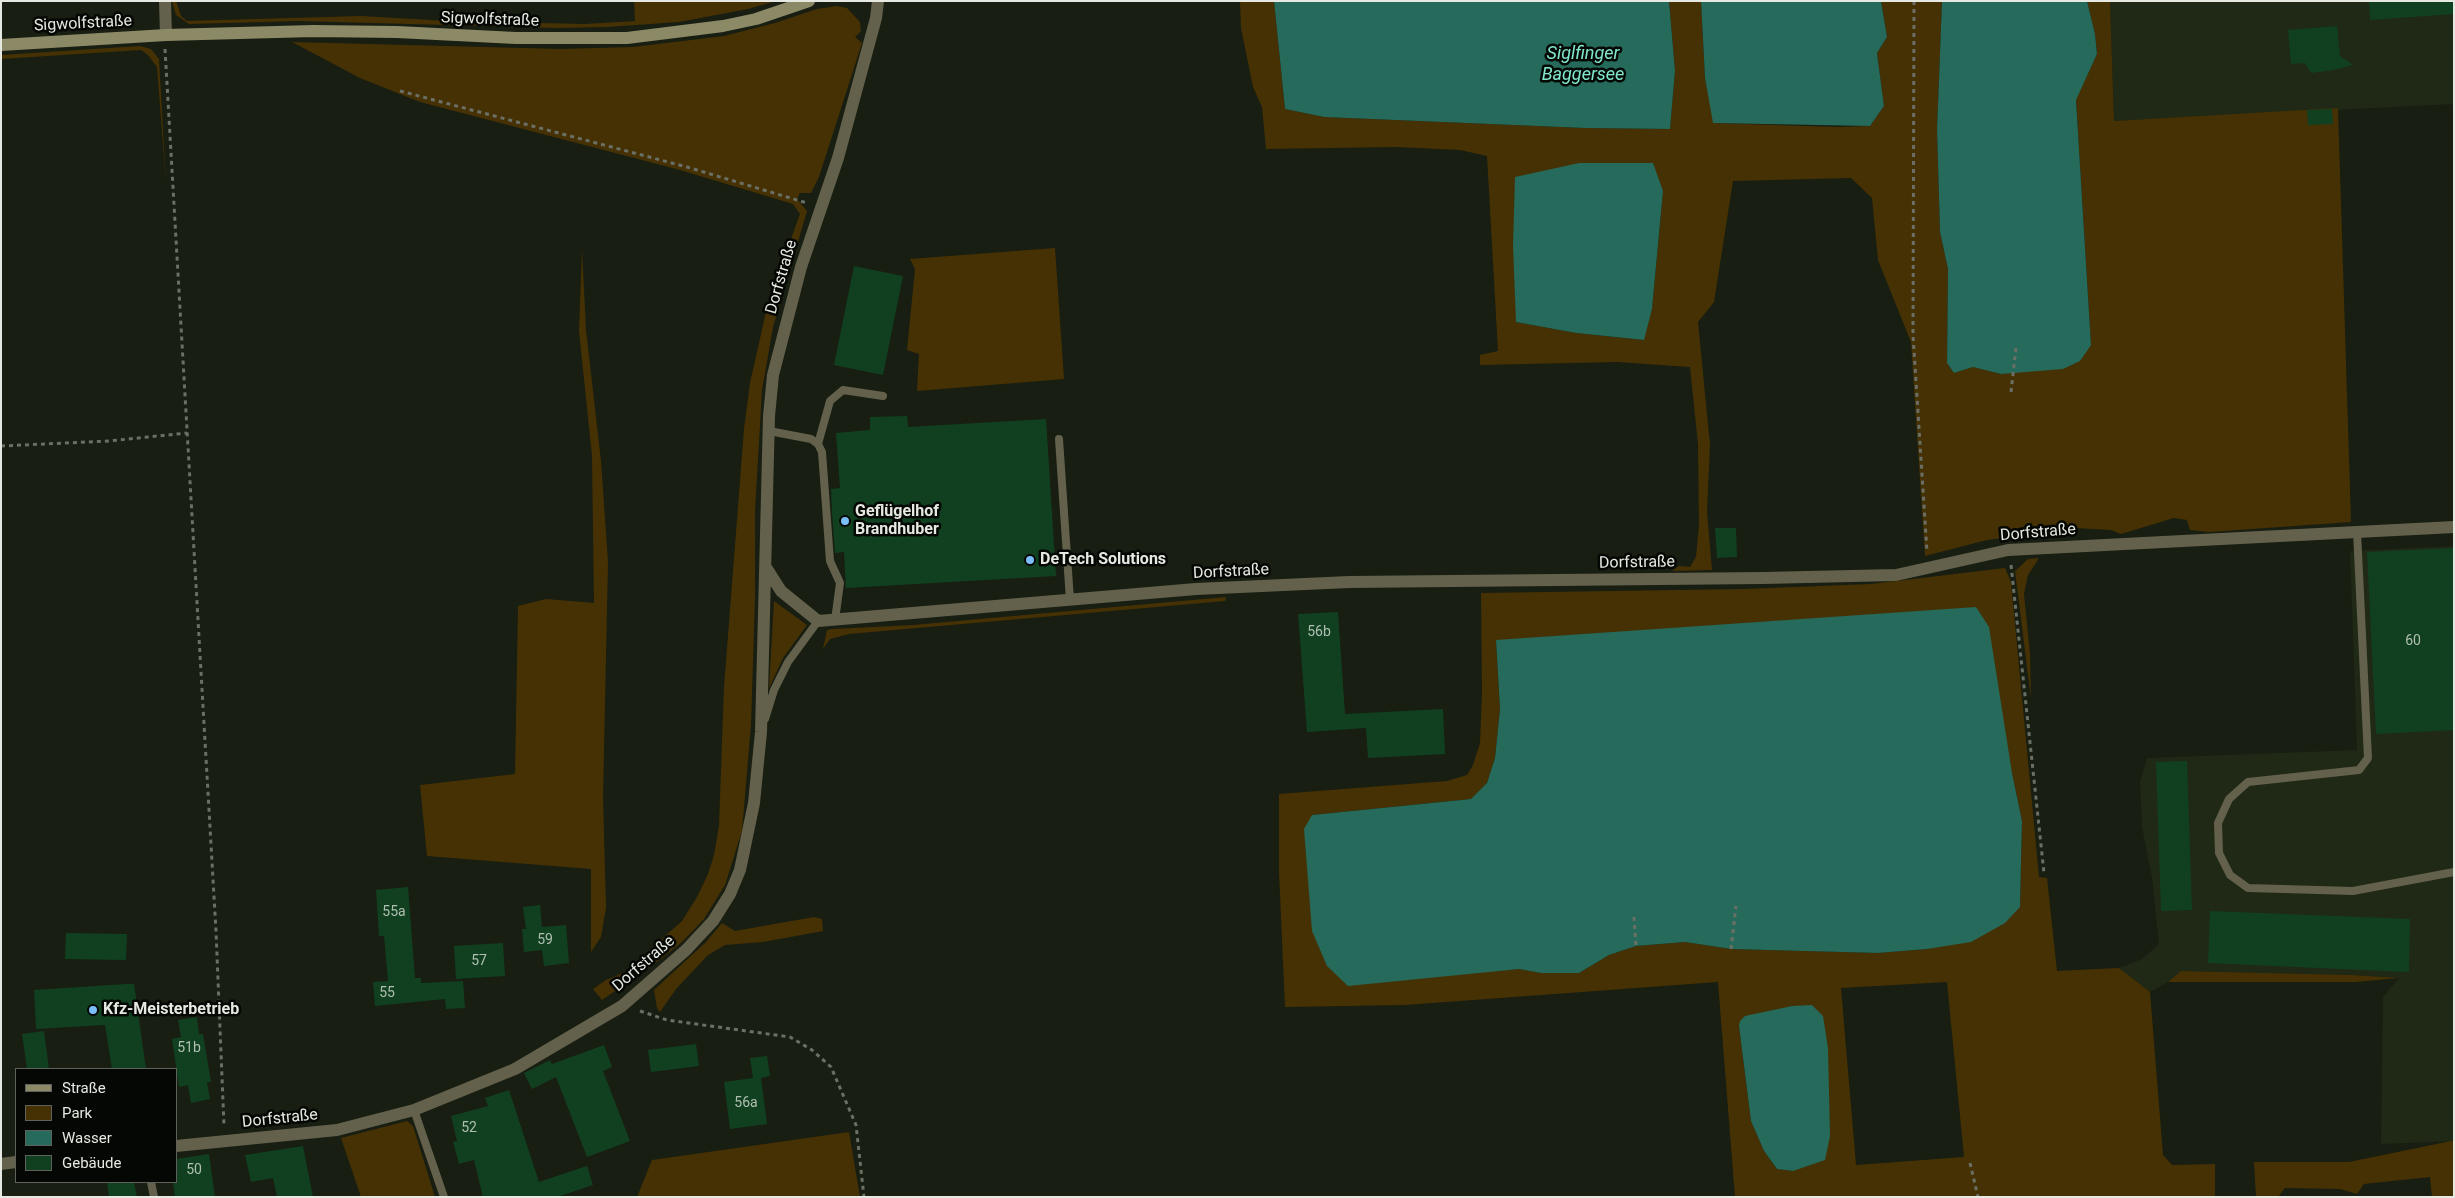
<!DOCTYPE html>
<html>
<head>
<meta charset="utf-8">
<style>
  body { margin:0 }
  #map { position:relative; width:2455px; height:1198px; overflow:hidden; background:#181e11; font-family:Roboto,sans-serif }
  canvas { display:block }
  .frame { position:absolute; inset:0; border:2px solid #e5e9e1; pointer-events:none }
  .legend { position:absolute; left:15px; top:1068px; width:162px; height:115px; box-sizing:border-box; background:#050704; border:1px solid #5f615c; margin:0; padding:6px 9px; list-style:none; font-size:15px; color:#e5e9e1 }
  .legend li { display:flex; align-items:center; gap:10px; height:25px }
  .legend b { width:25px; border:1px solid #5f615c }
</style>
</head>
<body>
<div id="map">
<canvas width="2455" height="1198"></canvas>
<div class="frame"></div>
<ul class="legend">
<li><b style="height:6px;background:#8c8966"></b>Straße</li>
<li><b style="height:14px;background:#463104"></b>Park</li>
<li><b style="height:14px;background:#256a5a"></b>Wasser</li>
<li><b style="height:14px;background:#114021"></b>Gebäude</li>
</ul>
</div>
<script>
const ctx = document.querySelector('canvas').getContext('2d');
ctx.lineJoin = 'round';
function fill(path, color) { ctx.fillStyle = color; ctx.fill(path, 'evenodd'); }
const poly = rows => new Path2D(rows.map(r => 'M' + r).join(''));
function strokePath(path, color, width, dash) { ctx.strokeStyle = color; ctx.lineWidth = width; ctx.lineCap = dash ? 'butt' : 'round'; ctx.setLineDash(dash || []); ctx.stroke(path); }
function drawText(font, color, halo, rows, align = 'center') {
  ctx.font = font + ' Roboto,sans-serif'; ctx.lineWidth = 5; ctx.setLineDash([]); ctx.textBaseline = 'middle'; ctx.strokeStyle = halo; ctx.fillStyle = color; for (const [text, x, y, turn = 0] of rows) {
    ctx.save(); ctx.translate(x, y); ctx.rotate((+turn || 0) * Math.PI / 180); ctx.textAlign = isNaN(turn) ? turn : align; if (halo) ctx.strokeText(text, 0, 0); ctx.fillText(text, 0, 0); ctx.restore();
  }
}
fill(poly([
  [2110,1,2454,1,2454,104,2114,121],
  [2454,546,2454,1141,2381,1144,2383,997,2399,978,2352,975,2181,971,2168,982,2150,992,2119,968,2142,959,2159,944,2152,878,2142,827,2140,782,2147,758,2357,750,2350,551]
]), '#202816');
fill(poly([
  [172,1,176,1,181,16,187,21,361,16,449,21,585,24,635,21,634,1,776,1,748,9,679,22,607,27,557,28,298,21,189,24,176,15],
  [1240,1,1274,1,1285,109,1324,117,1585,128,1670,129,1675,71,1669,1,1701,1,1705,78,1714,123,1837,127,1870,126,1884,106,1877,53,1887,37,1881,1,1942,1,1937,130,1940,232,1948,269,1947,363,1954,373,1973,367,2001,374,2091,345,2076,99,2097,54,2095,34,2087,1,2110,1,2114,121,2338,108,2351,522,2209,532,2190,530,2187,520,2174,518,2121,534,2111,530,2076,528,1987,540,1925,556,1911,342,1878,260,1872,198,1851,178,1733,181,1714,302,1698,322,1710,445,1707,511,1712,570,1672,571,1679,566,1690,567,1696,557,1699,524,1698,444,1690,367,1617,362,1480,365,1480,355,1498,351,1487,156,1460,150,1396,147,1266,149,1262,107,1253,87,1241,28],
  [1653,164,1663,192,1652,309,1643,340,1576,333,1516,322],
  [837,6,847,8,860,22,861,31,855,37,862,43,819,177,811,193,800,193,797,199,807,211,773,327,762,390,755,511,755,597,751,725,742,831,725,885,704,919,682,942,662,958,602,1000,593,989,606,980,625,972,682,921,697,897,708,874,714,855,719,826,724,687,744,429,750,383,768,303,800,214,793,204,680,170,420,102,360,78,292,42,561,49,633,47,724,36,775,23,817,9],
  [140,46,151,49,159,59,166,183,157,67,148,55,141,50,1,59,1,55],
  [1055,248,1064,379,917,391,919,354,907,350,915,269,910,259],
  [582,249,586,330,601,461,608,562,603,797,606,908,601,937,591,952,591,869,427,856,420,785,515,774,518,606,546,599,594,603,592,456,579,331],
  [2039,558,2028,575,2024,594,2030,654,2031,699,2015,571,2028,559],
  [2005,568,2011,582,2039,877,2047,878,2057,971,2119,968,2150,992,2163,1155,2172,1165,2215,1164,2215,1197,1735,1197,1718,982,1405,1005,1285,1007,1279,872,1279,794,1447,781,1467,775,1473,765,1480,743,1482,694,1481,593,1744,589,1871,584],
  [1496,641,2012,773,2022,821,2020,907,1927,949,1878,953,1731,949,1685,942,1636,946,1609,955,1579,973,1541,973,1519,969,1472,972,1312,815,1471,799,1487,783,1495,758,1500,709],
  [1947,982,1964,1157,1856,1165,1841,988],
  [1739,1026,1793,1171,1777,1169,1764,1151,1751,1121],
  [1226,597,1225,601,849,634,830,639,823,649,827,630,832,629,913,625],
  [774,601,807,625,783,658,769,688],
  [814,917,822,919,823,931,763,942,725,945,708,955,676,989,660,1012,657,1008,654,990,705,943,722,923,735,931],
  [2181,971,2352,975,2399,978,2355,982,2168,982],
  [407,1121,413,1126,435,1197,361,1197,341,1138],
  [849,1132,860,1197,637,1197,652,1160],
  [2451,1141,2454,1141,2454,1197,2432,1197,2430,1177,2364,1184,2357,1194,2340,1189,2285,1188,2278,1197,2256,1197,2254,1162,2349,1162]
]), '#463104');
fill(poly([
  [1274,1,1669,1,1675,71,1670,129,1585,128,1324,117,1285,109],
  [1701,1,1881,1,1887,37,1877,53,1884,106,1870,126,1713,123,1705,78],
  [1942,1,2087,1,2095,34,2097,54,2076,100,2091,345,2080,361,2063,369,2001,374,1973,367,1954,373,1947,363,1948,269,1940,232,1937,130],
  [1579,163,1653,163,1663,191,1652,309,1644,340,1576,333,1516,322,1513,246,1515,177],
  [1976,607,1989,627,2012,773,2022,821,2020,907,2005,923,1971,942,1927,949,1878,953,1731,949,1685,942,1636,946,1609,955,1579,973,1541,973,1519,969,1348,986,1327,966,1312,931,1304,829,1312,815,1471,799,1487,783,1495,758,1500,709,1496,640],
  [1812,1005,1823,1016,1828,1048,1830,1136,1825,1160,1793,1171,1777,1169,1764,1151,1751,1121,1739,1026,1740,1021,1745,1016,1792,1006]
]), '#256a5a');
fill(poly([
  [2369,1,2454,1,2454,14,2370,20],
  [2337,26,2340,56,2353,65,2334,70,2311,73,2305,63,2291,64,2288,30],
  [2332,109,2333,124,2308,125,2307,110],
  [854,266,903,276,883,375,834,365],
  [907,416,908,427,1046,419,1056,576,846,588,844,552,835,553,832,512,831,489,840,488,836,433,870,430,870,417],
  [1715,528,1736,528,1737,557,1717,558],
  [2454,548,2454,730,2376,734,2367,552],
  [1338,612,1345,714,1443,709,1445,754,1368,758,1366,728,1307,732,1298,614],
  [2187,761,2192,910,2161,911,2156,762],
  [408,887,415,978,421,978,421,983,463,981,465,1008,446,1009,445,999,375,1006,373,982,388,981,384,936,379,936,376,890],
  [540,905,542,927,566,925,569,963,544,966,542,950,524,952,522,929,526,929,523,907],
  [2210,911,2410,919,2409,972,2208,963],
  [66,933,127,934,126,960,65,959],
  [503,943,505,976,456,979,454,946],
  [126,984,134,984,146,1069,112,1069,105,1025,36,1029,34,990],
  [197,1017,199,1034,203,1034,211,1082,207,1082,210,1099,191,1103,188,1085,179,1087,172,1039,181,1037,178,1020],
  [44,1031,49,1069,27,1069,22,1034],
  [696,1044,699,1066,651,1072,648,1050],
  [604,1045,612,1067,603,1071,630,1141,587,1157,556,1077,532,1089,524,1073,550,1060,552,1064],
  [767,1056,770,1076,761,1078,767,1124,730,1129,724,1082,753,1078,750,1058],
  [509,1090,539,1182,587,1166,593,1185,557,1197,483,1197,474,1160,459,1164,453,1142,457,1141,451,1116,488,1106,485,1098],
  [303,1146,313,1197,277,1197,273,1178,251,1182,245,1155],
  [209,1154,215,1197,175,1197,173,1182,176,1182,176,1159],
  [107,1182,134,1182,137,1197,109,1197]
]), '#114021');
strokePath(poly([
  [1914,1,1913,335,1927,552],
  [165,49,216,931,224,1126],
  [400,91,687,167,807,203],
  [2011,392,2016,348],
  [1,446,109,441,187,433],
  [2011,565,2044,873],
  [1634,917,1636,946],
  [1731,949,1736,906],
  [640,1011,667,1020,790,1037,812,1050,831,1067,856,1125,864,1197],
  [1970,1163,1978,1197]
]), '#6a7065', 3, [4, 4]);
strokePath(poly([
  [769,431,811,439,818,444,822,452,830,561,840,583,835,620],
  [1059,439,1070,600],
  [818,444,830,401,843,390,883,396],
  [2357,532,2368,758,2359,770,2248,782,2229,799,2218,823,2219,853,2230,875,2248,888,2353,891,2454,872],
  [765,719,774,690,788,662,818,621],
  [414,1110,444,1197],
  [151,1182,154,1197]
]), '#63614c', 8);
strokePath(poly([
  [165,1,166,35],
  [767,569,781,591,818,621,1196,589,1349,582,1763,578,1896,575,2008,550,2454,527],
  [176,1146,337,1130,414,1110,515,1069,622,1006,686,950,713,921,730,894,740,870,754,803,761,732,769,416,773,375,801,267,838,158,876,18,878,1],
  [1,1164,16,1162]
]), '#63614c', 12);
strokePath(poly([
  [1,45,166,35,313,31,397,32,516,38,627,38,723,26,756,19,809,1]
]), '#8c8966', 12);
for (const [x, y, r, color] of [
  [845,521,5,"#7bbef9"],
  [1030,560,5,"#7bbef9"],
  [93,1010,5,"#7bbef9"]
]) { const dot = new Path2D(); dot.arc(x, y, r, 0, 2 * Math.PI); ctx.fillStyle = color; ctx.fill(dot); strokePath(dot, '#050704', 2); }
drawText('14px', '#b0bfb1', null, [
  ["56b",1319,632],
  ["60",2413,641],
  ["55a",394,912],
  ["59",545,940],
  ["57",479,961],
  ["55",387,993],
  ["51b",189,1048],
  ["56a",746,1103],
  ["52",469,1128],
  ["50",194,1170]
]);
drawText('16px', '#e5e9e1', '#050704', [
  ["Sigwolfstraße",490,20,2],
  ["Sigwolfstraße",83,24,-3],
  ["Dorfstraße",782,277,-74],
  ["Dorfstraße",2038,533,-5],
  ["Dorfstraße",1637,563,-1],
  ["Dorfstraße",1231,572,-3],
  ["Dorfstraße",644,964,-41],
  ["Dorfstraße",280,1119,-6]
]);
drawText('bold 16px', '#e5e9e1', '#050704', [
  ["Geflügelhof",855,512],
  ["Brandhuber",855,530],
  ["DeTech Solutions",1040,560],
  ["Kfz-Meisterbetrieb",103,1010]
], 'left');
drawText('italic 18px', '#81e7cd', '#050704', [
  ["Siglfinger",1583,54],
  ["Baggersee",1583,75]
]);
</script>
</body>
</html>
